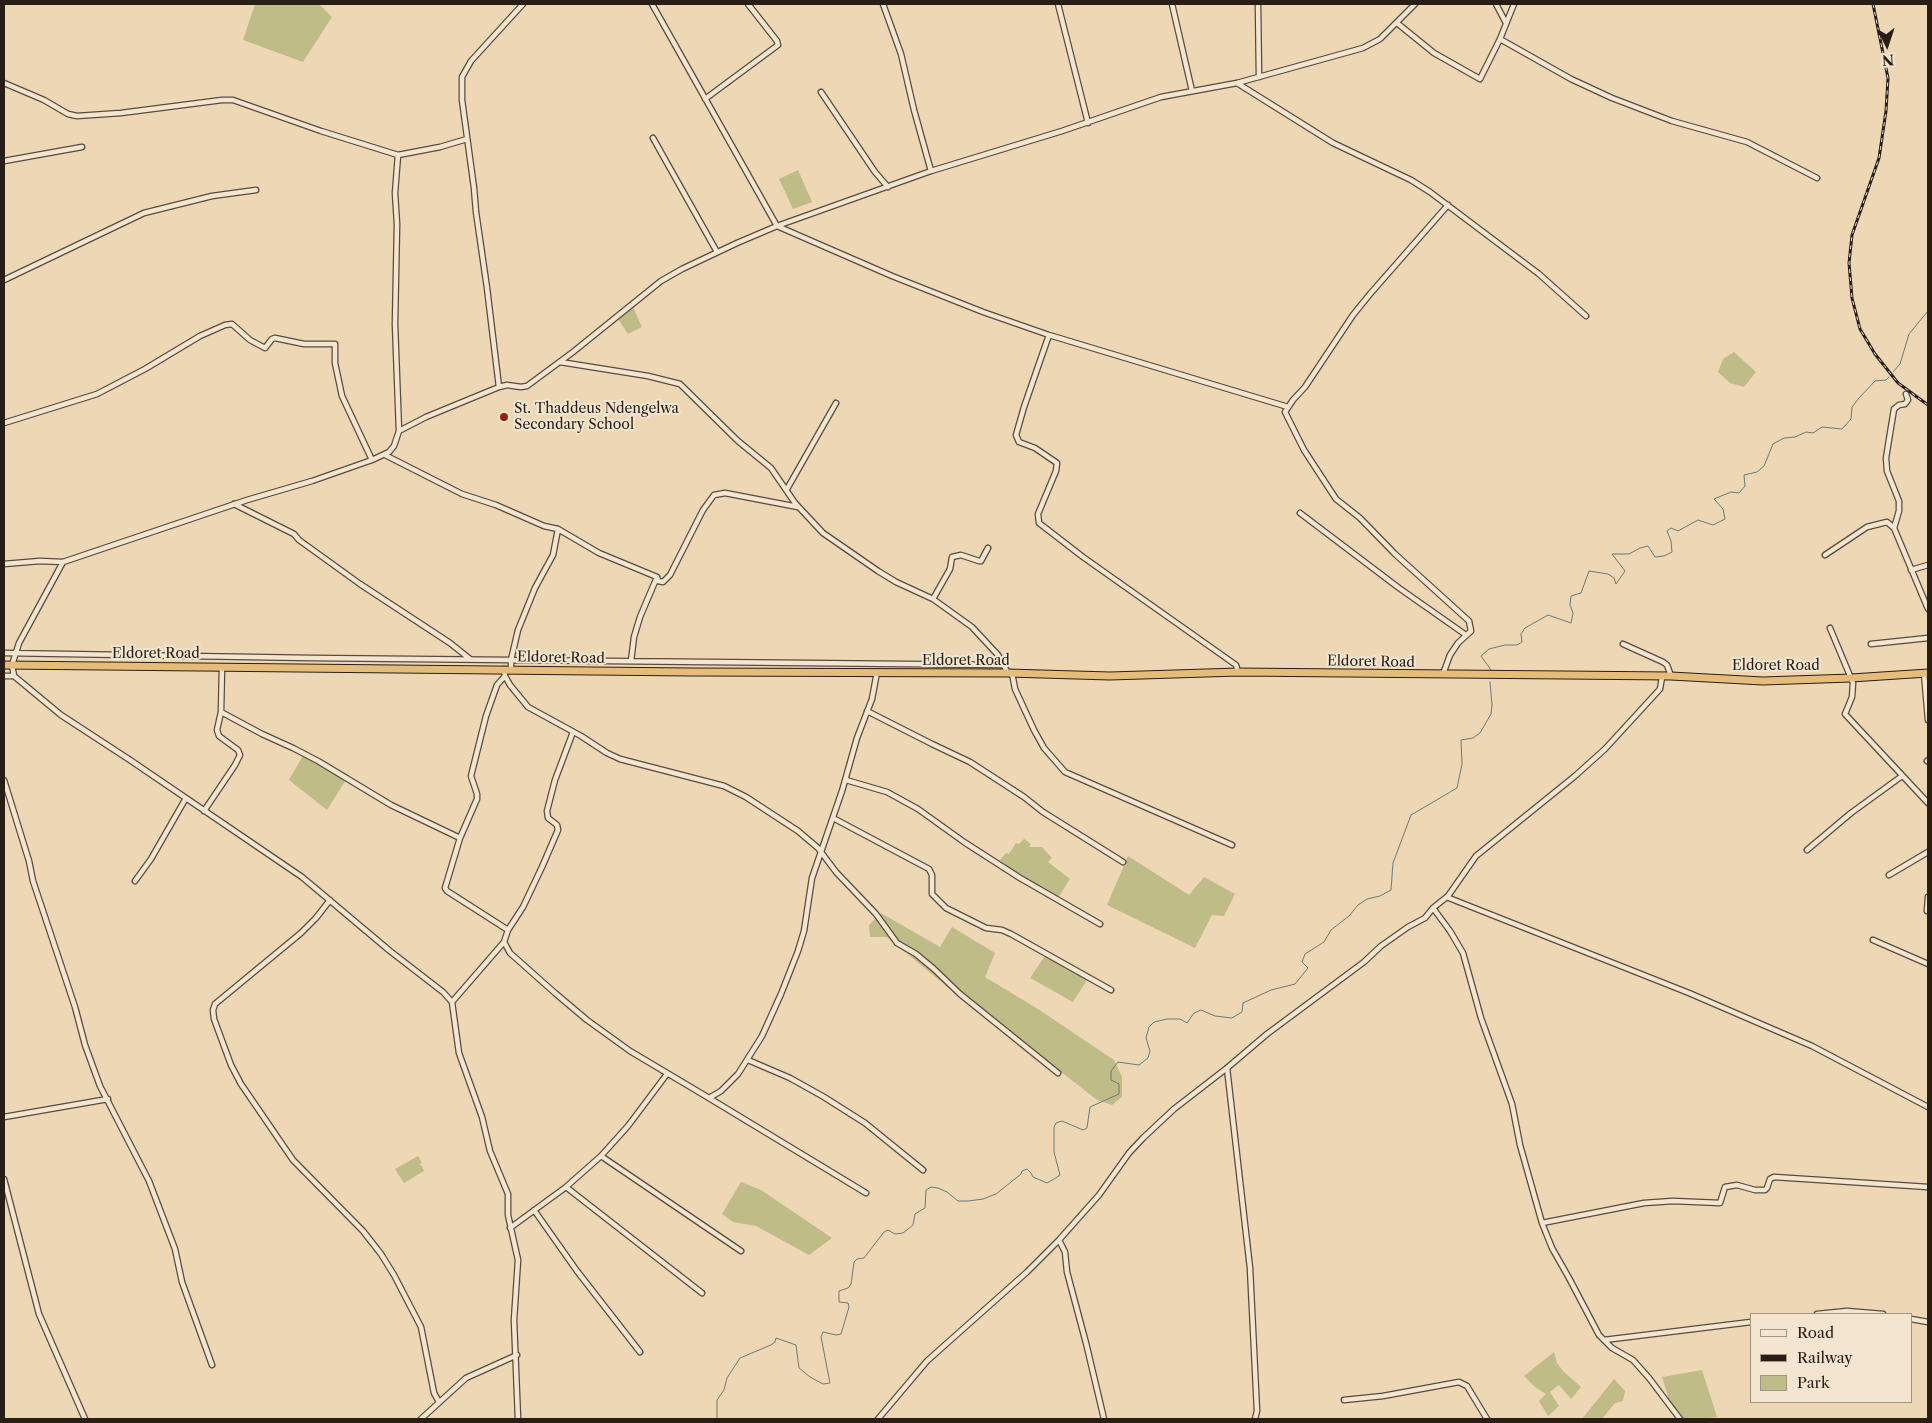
<!DOCTYPE html>
<html>
<head>
<meta charset="utf-8">
<style>
  body { margin:0 }
  #map { position:relative; width:1932px; height:1423px; overflow:hidden; background:#edd7b5; font-family:"Libre Caslon Text",serif }
  canvas { display:block }
  .frame { position:absolute; inset:0; border:5px solid #281e16; pointer-events:none }
  .legend { position:absolute; left:1750px; top:1313px; width:162px; height:90px; box-sizing:border-box; background:#f3e5cf; border:1px solid #a29585; margin:0; padding:6px 9px; list-style:none; font-size:15px; color:#281e16 }
  .legend li { display:flex; align-items:center; gap:10px; height:25px }
  .legend b { width:25px; border:1px solid #a29585 }
  .north { position:absolute; left:1862px; top:20px; width:50px; height:50px; -webkit-text-stroke:4px #f3e5cf; paint-order:stroke; rotate:176deg; font-size:14px; font-weight:700; line-height:20px; text-align:center; color:#281e16 }
  .north::after { content:''; display:block; margin:auto; width:18px; height:22px; background:#281e16; clip-path:polygon(50% 0,100% 100%,50% 72%,0 100%) }
</style>
</head>
<body>
<div id="map">
<canvas width="1932" height="1423"></canvas>
<div class="frame"></div>
<ul class="legend">
<li><b style="height:6px;background:#f3e5cf"></b>Road</li>
<li><b style="height:6px;background:#281e16"></b>Railway</li>
<li><b style="height:14px;background:#c0bc88"></b>Park</li>
</ul>
<div class="north">N</div>
</div>
<script>
const ctx = document.querySelector('canvas').getContext('2d');
ctx.lineJoin = 'round';
function fill(path, color) { ctx.fillStyle = color; ctx.fill(path, 'evenodd'); }
const poly = rows => new Path2D(rows.map(r => 'M' + r).join(''));
function strokePath(path, color, width, dash) { ctx.strokeStyle = color; ctx.lineWidth = width; ctx.lineCap = dash ? 'butt' : 'round'; ctx.setLineDash(dash || []); ctx.stroke(path); }
function drawText(font, color, halo, rows, align = 'center') {
  ctx.font = font + ' "Libre Caslon Text",serif'; ctx.lineWidth = 4; ctx.setLineDash([]); ctx.textBaseline = 'middle'; ctx.strokeStyle = halo; ctx.fillStyle = color; for (const [text, x, y, turn = 0] of rows) {
    ctx.save(); ctx.translate(x, y); ctx.rotate((+turn || 0) * Math.PI / 180); ctx.textAlign = isNaN(turn) ? turn : align; if (halo) ctx.strokeText(text, 0, 0); ctx.fillText(text, 0, 0); ctx.restore();
  }
}
fill(poly([
  [255,4,319,4,332,17,303,62,243,40],
  [798,170,812,202,793,209,779,179],
  [633,307,642,327,628,334,618,319],
  [1734,352,1756,372,1744,387,1730,383,1718,372,1723,359],
  [305,752,349,775,327,810,289,780],
  [1024,839,1031,844,1029,847,1042,847,1052,858,1048,862,1070,879,1058,898,1006,866,1000,860,1006,853,1009,854,1016,843,1019,844],
  [1128,856,1189,895,1204,877,1235,894,1224,916,1212,915,1195,948,1107,905],
  [881,913,940,947,952,927,995,953,985,977,1038,1009,1114,1060,1122,1077,1122,1097,1112,1105,1097,1100,1056,1068,986,1019,887,937,870,937,869,925],
  [1045,956,1087,980,1073,1002,1030,978],
  [418,1156,422,1163,419,1165,422,1166,424,1171,404,1183,395,1169],
  [741,1182,761,1190,832,1238,809,1255,756,1226,733,1222,722,1214],
  [1554,1352,1557,1363,1563,1371,1581,1387,1571,1399,1559,1385,1550,1392,1559,1406,1548,1416,1539,1401,1546,1394,1535,1387,1524,1376],
  [1702,1370,1717,1417,1697,1419,1675,1419,1662,1377],
  [1614,1379,1625,1391,1623,1401,1615,1403,1602,1419,1582,1419]
]), '#c0bc88');
strokePath(poly([
  [1893,372,1900,364,1909,334,1928,311],
  [1491,670,1481,656,1489,649,1505,645,1517,645,1522,642,1521,634,1525,628,1548,615,1571,623,1573,613,1570,605,1571,596,1581,593,1589,571,1608,574,1614,578,1616,584,1625,571,1612,554,1629,554,1640,548,1648,546,1655,557,1664,556,1672,552,1671,541,1667,531,1671,528,1678,531,1698,520,1713,525,1725,519,1723,509,1714,499,1731,492,1739,493,1745,486,1744,475,1757,472,1764,466,1773,444,1784,438,1795,437,1806,432,1813,433,1822,427,1842,429,1851,419,1852,407,1859,398,1875,381,1886,380,1889,377],
  [717,1419,717,1400,724,1390,727,1378,740,1358,771,1345,775,1342,776,1338,796,1345,799,1368,810,1377,823,1384,830,1383,821,1337,823,1332,836,1335,841,1334,849,1307,848,1303,839,1302,839,1291,848,1288,851,1284,854,1262,857,1259,864,1258,884,1232,888,1230,895,1234,903,1233,913,1225,915,1214,925,1208,926,1190,931,1187,938,1188,947,1192,958,1201,968,1201,983,1199,996,1194,1021,1174,1022,1171,1027,1169,1031,1173,1033,1177,1047,1183,1054,1179,1060,1175,1054,1152,1054,1127,1056,1123,1062,1121,1083,1130,1087,1128,1090,1107,1119,1094,1119,1084,1111,1080,1111,1071,1118,1062,1139,1065,1148,1058,1150,1051,1146,1038,1149,1027,1154,1022,1167,1019,1180,1019,1187,1023,1194,1013,1201,1010,1215,1016,1232,1018,1242,1012,1243,1003,1271,990,1295,984,1308,968,1302,962,1305,954,1324,942,1331,930,1349,916,1358,905,1367,899,1380,896,1391,890,1393,863,1411,815,1457,788,1462,764,1461,740,1473,738,1480,733,1491,714,1492,705,1490,682]
]), '#6d7a76', 1);
const minor = poly([
  [523,4,471,61,462,77,462,100,474,188,476,212,487,288,499,387,507,385,521,387,527,386,573,352,661,281,682,269,737,243,777,226,931,171,1062,131,1161,97,1237,83,1363,48,1380,39,1415,4],
  [652,4,777,226,892,276,983,312,1049,335,1288,407],
  [883,4,901,54,914,110,931,171],
  [1058,4,1088,123],
  [1172,4,1192,91],
  [1258,4,1259,77],
  [1496,4,1506,23],
  [1397,23,1434,53,1480,79,1500,39,1514,4],
  [1500,39,1571,79,1612,98,1672,121,1747,142,1817,178],
  [4,83,44,100,68,114,77,116,121,113,222,100,233,100,321,131,398,155,440,147,467,139],
  [1237,83,1333,143,1411,180,1430,192,1539,274,1586,316],
  [821,92,875,172,888,187],
  [705,99,778,45,777,41,748,4],
  [653,138,717,252],
  [398,155,395,193,397,224,395,324,399,431],
  [4,161,82,147],
  [4,280,144,213,212,196,256,190],
  [1049,335,1024,407,1016,435,1019,442,1035,448,1057,463,1056,471,1038,514,1039,523,1083,557,1236,665,1238,672],
  [560,362,648,376,680,384,738,441,771,468,795,503,823,533,878,571,896,582,933,599,972,627,998,655,1008,673],
  [4,423,97,394,145,369,200,336,225,325,232,324,250,340,265,348,272,339,275,338,304,344,335,344,335,363,342,396,372,460],
  [385,455,462,494,496,505,544,526,558,529,553,555,535,588,518,630,511,660,511,670],
  [787,489,836,403],
  [234,504,294,534,299,540,360,584,450,643,470,659],
  [1300,513,1399,588,1466,635],
  [1894,528,1899,511,1899,501,1887,471,1886,458,1894,409,1899,405,1905,404,1908,400,1906,394],
  [558,529,599,553,657,577,658,581,663,582,670,575,703,510,714,495,725,493,798,507],
  [1825,555,1867,527,1887,522,1894,528,1928,609],
  [63,562,19,643,12,665,14,676,61,715,130,760,302,877,390,951,443,992,452,1002,459,1053,482,1117,490,1151,508,1194,508,1215,518,1260,514,1320,518,1419],
  [4,564,40,561,63,562,247,500,312,481,372,460,389,452,394,446,399,431,426,417,499,387],
  [1911,570,1928,565],
  [933,599,950,569,952,557,961,555,979,561,981,561,988,548],
  [1830,628,1853,683,1852,697,1845,714,1928,803],
  [1623,644,1663,662,1667,665,1671,676],
  [1871,644,1928,638],
  [4,653,312,658,1004,665],
  [631,661,634,637,640,617,657,577],
  [504,669,505,676,510,685,528,707,581,736,607,753,620,759,724,786,746,797,798,831,818,848,836,872,876,914,897,943,916,954,934,969,960,994,1058,1073],
  [1012,673,1015,689,1034,730,1044,748,1065,772,1232,845],
  [1924,673,1928,720],
  [1443,674,1450,655,1458,643,1471,631,1469,621,1395,554,1360,518,1336,499,1304,450,1285,412,1293,400,1305,387,1353,315,1370,294,1448,205],
  [4,676,14,676],
  [867,711,932,744,970,762,1024,797,1043,812,1123,862],
  [221,712,262,734,293,748,318,761,391,805,460,838,445,888,447,891,508,930],
  [1927,761,1928,760],
  [4,780,29,861,33,881,75,1007,85,1045,100,1086,149,1181,175,1249,182,1282,212,1365],
  [846,780,887,792,918,809,964,842,1020,878,1100,924],
  [204,811,235,765,240,755,238,750,219,736,217,730,221,712,222,667],
  [833,818,929,869,932,875,932,894,946,908,986,928,1002,930,1011,934,1111,990],
  [460,838,477,799,477,794,471,776,486,716,497,685,505,676],
  [1807,850,1851,813,1902,776],
  [1889,875,1928,852],
  [135,881,151,859,186,798],
  [1448,896,1449,898,1689,993,1812,1046,1928,1107],
  [330,900,316,918,301,933,215,1004,213,1010,214,1019,231,1065,241,1084,293,1160,363,1231,381,1254,394,1275,421,1327,434,1393,439,1402],
  [1433,908,1450,931,1463,953,1481,1018,1512,1104,1520,1145,1542,1223,1552,1248,1569,1278,1599,1335,1612,1348,1633,1360,1649,1378,1680,1419],
  [1927,911,1928,897],
  [1873,940,1928,964],
  [504,942,510,953,555,993,587,1020,630,1051,709,1098,721,1091,738,1074,762,1036,781,994,798,951,804,931,812,878,842,791,857,738,872,699,877,672],
  [452,1002,504,942,508,930,523,907,542,867,558,830,557,825,548,818,547,811,555,780,573,732],
  [748,1060,790,1078,824,1097,865,1123,923,1170],
  [1227,1068,1250,1268,1257,1411,1255,1419],
  [709,1098,866,1193],
  [4,1117,108,1099],
  [601,1156,741,1251],
  [4,1179,39,1314,85,1419],
  [566,1187,702,1293],
  [534,1210,577,1271,640,1352],
  [1542,1223,1644,1203,1673,1201,1720,1203,1725,1187,1737,1185,1755,1190,1765,1190,1767,1188,1770,1179,1774,1177,1928,1187],
  [510,1228,566,1187,601,1156,628,1126,667,1074],
  [1059,1240,1065,1252,1067,1272,1086,1343,1104,1419],
  [1817,1314,1847,1311,1883,1314],
  [1911,1319,1928,1322],
  [1604,1340,1751,1322],
  [1344,1400,1383,1396,1459,1382,1467,1386,1487,1419],
  [421,1419,466,1378,517,1355],
  [878,1419,927,1361,1027,1272,1059,1240,1099,1195,1129,1153,1143,1138,1174,1109,1227,1068,1267,1034,1364,962,1381,946,1408,927,1425,918,1433,908,1448,896,1476,856,1575,776,1605,749,1660,689,1662,677]
]);
const highway = poly([
  [4,665,691,672,1008,673,1110,676,1238,672,1671,676,1763,681,1851,678,1928,673]
]);
strokePath(minor, '#594c3e', 7);
strokePath(highway, '#281e16', 9);
strokePath(minor, '#f3e5cf', 4.5);
strokePath(highway, '#e6bc7a', 7);
const rail = poly([
  [1873,4,1888,78,1886,111,1879,158,1852,235,1849,263,1852,298,1860,329,1875,354,1898,383,1928,405]
]);
strokePath(rail, '#281e16', 3);
strokePath(rail, '#f3e5cf', 1, [4]);
for (const [x, y, r, color] of [
  [504,417,5,"#8f2418"]
]) { const dot = new Path2D(); dot.arc(x, y, r, 0, 2 * Math.PI); ctx.fillStyle = color; ctx.fill(dot); strokePath(dot, '#f3e5cf', 2); }
drawText('14px', '#281e16', '#f3e5cf', [
  ["St. Thaddeus Ndengelwa",514,409],
  ["Secondary School",514,425]
], 'left');
drawText('14px', '#281e16', '#f3e5cf', [
  ["Eldoret Road",156,654],
  ["Eldoret Road",561,658,1],
  ["Eldoret Road",966,661],
  ["Eldoret Road",1371,662,1],
  ["Eldoret Road",1776,666]
]);
</script>
</body>
</html>
